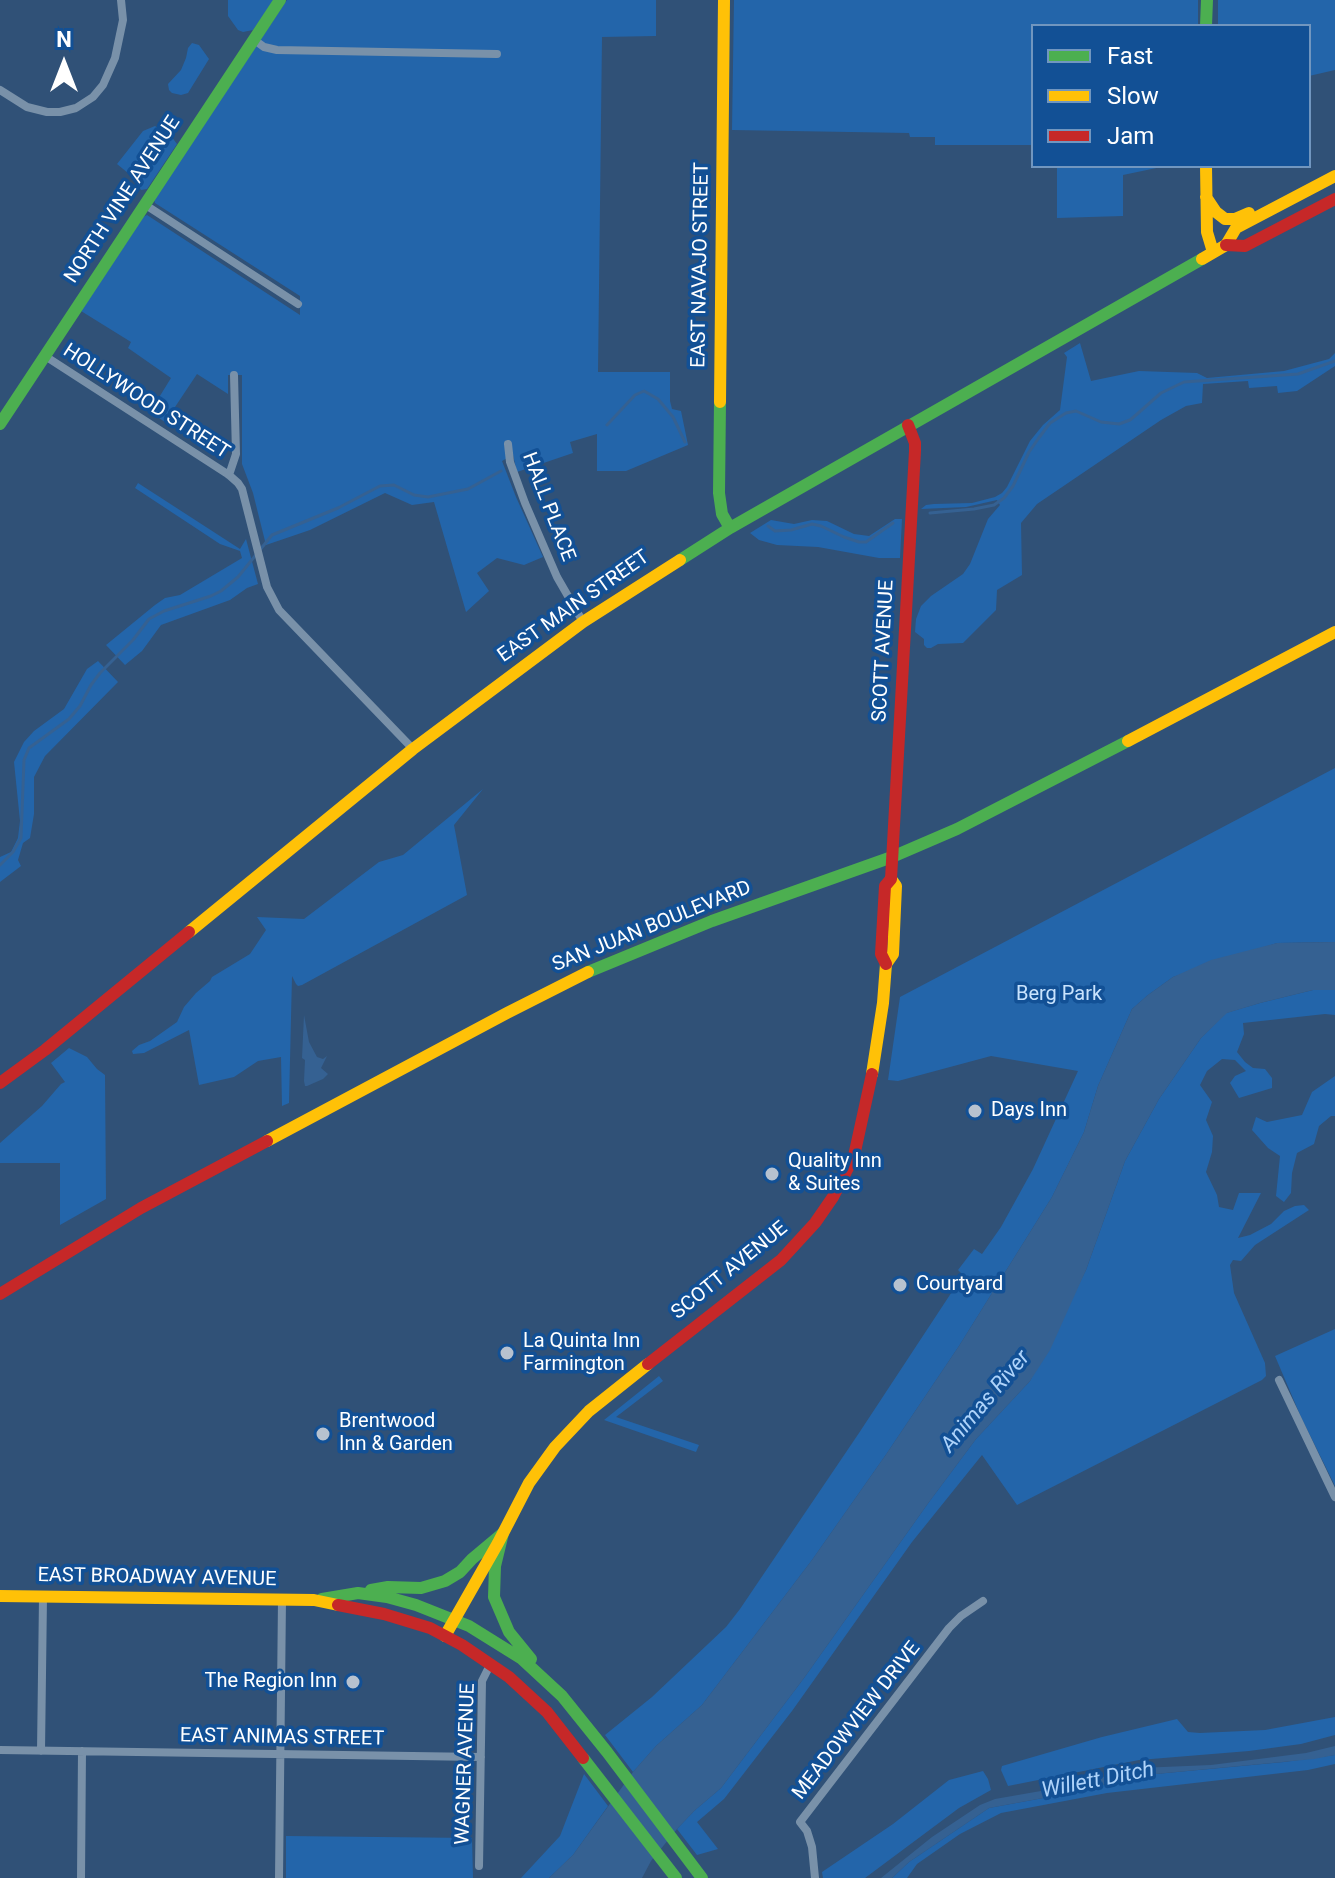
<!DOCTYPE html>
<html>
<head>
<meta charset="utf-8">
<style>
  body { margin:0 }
  #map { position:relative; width:1335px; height:1878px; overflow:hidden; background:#305177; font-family:Roboto,sans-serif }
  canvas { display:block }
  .legend { position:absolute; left:1031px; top:24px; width:280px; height:144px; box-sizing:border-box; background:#125095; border:2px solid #7196bf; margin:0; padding:10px 14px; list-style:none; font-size:24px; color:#fff }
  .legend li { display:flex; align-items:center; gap:16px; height:40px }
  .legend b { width:40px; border:2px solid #7196bf }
  .north { position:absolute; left:24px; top:24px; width:80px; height:80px; -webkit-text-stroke:6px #125095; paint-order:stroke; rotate:0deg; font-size:22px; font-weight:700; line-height:32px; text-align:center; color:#fff }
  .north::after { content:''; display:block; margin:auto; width:28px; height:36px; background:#fff; clip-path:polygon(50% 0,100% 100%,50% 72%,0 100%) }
</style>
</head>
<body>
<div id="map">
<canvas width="1335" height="1878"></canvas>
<ul class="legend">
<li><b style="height:10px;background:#4caf50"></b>Fast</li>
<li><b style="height:10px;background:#ffc107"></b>Slow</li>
<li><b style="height:10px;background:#c62828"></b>Jam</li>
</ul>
<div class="north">N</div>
</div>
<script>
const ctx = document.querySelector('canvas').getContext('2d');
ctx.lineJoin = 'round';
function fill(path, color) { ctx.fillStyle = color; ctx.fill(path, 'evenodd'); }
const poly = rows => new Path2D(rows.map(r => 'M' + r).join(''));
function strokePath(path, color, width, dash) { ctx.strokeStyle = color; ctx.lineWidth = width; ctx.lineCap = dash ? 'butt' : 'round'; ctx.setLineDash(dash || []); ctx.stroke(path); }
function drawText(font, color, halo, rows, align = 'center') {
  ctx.font = font + ' Roboto,sans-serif'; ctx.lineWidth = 7; ctx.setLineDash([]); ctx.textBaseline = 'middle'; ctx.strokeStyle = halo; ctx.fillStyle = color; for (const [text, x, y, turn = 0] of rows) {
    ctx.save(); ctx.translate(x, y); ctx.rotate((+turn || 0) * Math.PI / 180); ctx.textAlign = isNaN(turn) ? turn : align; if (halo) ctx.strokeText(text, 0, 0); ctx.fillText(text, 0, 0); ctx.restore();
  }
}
fill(poly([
  [228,0,274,0,253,30,243,32,238,30,228,16],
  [287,0,656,0,656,36,602,37,598,372,670,372,670,401,672,409,681,411,688,445,626,471,597,471,597,434,570,442,573,453,517,472,513,455,502,461,516,497,543,557,524,565,497,558,477,573,489,591,466,612,434,502,412,505,385,493,310,530,266,545,253,493,242,464,242,375,228,375,228,394,197,374,165,422,150,412,171,378,128,348,131,342,81,311,143,217,147,215,300,315,300,296,155,203,154,199],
  [734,0,1198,0,1198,26,1033,26,1033,145,935,145,935,137,910,137,909,133,732,130],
  [1218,0,1335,0,1335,70,1309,76,1309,26,1218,26],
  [192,43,199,45,209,59,188,93,181,95,172,93,169,90,168,84,181,70,186,58,188,48],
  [155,126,171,136,177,144,147,189,141,190,134,178,117,164,143,131],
  [1057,166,1166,166,1123,175,1123,216,1057,218],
  [1080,343,1091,381,1139,371,1197,373,1207,378,1284,371,1329,359,1335,353,1335,366,1297,391,1278,393,1277,386,1249,388,1248,381,1203,384,1202,403,1186,406,1161,420,1037,504,1021,523,1022,575,997,590,996,610,963,643,938,644,931,648,927,648,924,645,924,639,915,632,916,619,921,606,931,596,963,574,970,564,988,519,1000,505,997,500,966,507,921,509,926,505,934,504,972,503,995,497,1002,493,1007,487,1030,441,1043,425,1060,410,1067,357,1064,353],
  [138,483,240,549,246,539,258,584,247,588,230,600,161,625,142,651,125,665,106,645,155,605,165,598,180,595,242,558,240,551,220,544,135,488],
  [895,519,902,519,900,558,879,558,818,547,777,545,759,540,750,533,771,520,794,524,812,520,827,521,854,534,869,536],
  [98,661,118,682,45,756,34,777,34,814,30,838,23,843,18,860,21,866,0,882,0,857,11,852,18,838,20,821,14,762,24,742,34,731,64,709,87,669],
  [1335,768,1335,942,1277,943,1173,977,1148,995,1132,1009,1098,1086,1084,1132,1052,1197,959,1346,885,1456,812,1560,702,1705,656,1746,633,1772,605,1735,652,1697,726,1627,740,1609,859,1433,963,1275,958,1270,974,1249,982,1254,1001,1227,1033,1169,1078,1071,991,1056,898,1081,888,1080,900,997],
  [483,789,454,825,467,895,302,985,298,986,296,984,292,976,289,1103,282,1106,281,1057,258,1061,234,1077,199,1085,189,1030,144,1053,133,1054,132,1051,139,1045,150,1041,177,1022,184,1007,196,993,210,981,212,977,250,954,266,930,257,917,304,919,379,862,403,855],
  [1313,990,1335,990,1335,1015,1325,1014,1243,1023,1244,1034,1237,1052,1245,1062,1253,1068,1265,1069,1272,1078,1272,1088,1239,1098,1230,1083,1235,1076,1246,1071,1235,1060,1222,1059,1207,1071,1200,1085,1212,1102,1206,1120,1213,1136,1212,1152,1206,1172,1217,1195,1219,1207,1233,1210,1239,1193,1261,1193,1238,1238,1250,1235,1271,1224,1284,1211,1295,1206,1304,1205,1309,1210,1255,1245,1241,1261,1233,1260,1230,1265,1234,1293,1265,1363,1266,1376,1262,1380,1017,1505,982,1455,912,1542,792,1711,724,1799,697,1822,718,1849,697,1855,677,1829,694,1811,721,1788,804,1678,929,1502,976,1439,1030,1381,1086,1270,1125,1161,1159,1099,1201,1038,1226,1013,1260,1003],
  [69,1048,87,1057,97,1069,105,1075,106,1199,60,1225,60,1163,0,1163,0,1143,42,1106,61,1084,65,1082,51,1063],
  [1335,1076,1335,1116,1331,1116,1319,1126,1314,1144,1297,1153,1292,1173,1291,1193,1284,1202,1276,1196,1280,1156,1268,1148,1252,1130,1256,1117,1267,1122,1302,1115,1312,1092],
  [1335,1329,1335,1486,1301,1417,1275,1356],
  [659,1376,663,1381,616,1417,699,1445,696,1452,604,1420],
  [1335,1717,1335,1735,1301,1744,1249,1751,1139,1760,1008,1786,1001,1770,1002,1766,1102,1737,1177,1719,1188,1732,1200,1733,1265,1730],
  [1335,1755,1335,1764,1308,1770,1107,1793,1001,1813,960,1834,917,1864,907,1878,892,1878,909,1862,989,1808,1065,1794,1145,1775,1284,1762],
  [983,1771,988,1779,991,1790,959,1808,865,1878,823,1878,822,1872,893,1824,949,1780],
  [584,1774,608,1806,573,1855,549,1878,521,1878,560,1836],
  [286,1836,472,1838,473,1878,286,1878]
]), '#2365aa');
fill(poly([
  [1335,942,1335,990,1313,990,1260,1003,1227,1013,1201,1038,1159,1099,1125,1161,1086,1270,1050,1350,1030,1381,976,1439,929,1502,804,1678,721,1788,694,1811,677,1829,651,1861,642,1878,549,1878,573,1855,633,1772,656,1746,702,1705,812,1560,885,1456,959,1346,1052,1197,1084,1132,1098,1086,1132,1009,1148,995,1173,977,1211,960,1277,943],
  [304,1015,309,1042,317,1057,323,1059,327,1056,321,1068,328,1074,323,1079,307,1086,305,1086,304,1081,305,1060,302,1058],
  [1335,1746,1335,1755,1314,1759,1145,1775,1065,1794,989,1808,909,1862,892,1878,881,1878,932,1837,980,1805,995,1799,1058,1788,1139,1768,1211,1765,1306,1753]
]), '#356192');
strokePath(poly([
  [607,425,635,395,644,391,658,399,673,417,685,442],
  [930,513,974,509,994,505,1004,498,1013,486,1029,452,1038,439,1050,423,1066,413,1076,411,1101,422,1119,424,1130,420,1136,415,1161,393,1184,382,1298,374,1335,361],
  [768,526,775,531,791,530,812,524,821,526,844,537,859,542,866,542,893,523],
  [0,865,13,852,21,838,24,760,29,748,69,719,80,706,91,685,100,673,133,640,149,619,164,611,211,596,221,591,238,577,272,535,338,508,380,486,394,485,414,495,428,497,468,489,501,471]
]), '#356192', 3);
strokePath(poly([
  [253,39,264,47,277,50,497,54],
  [0,90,27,107,47,112,60,112,76,108,93,97,103,85,115,58,123,20,121,0],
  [144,204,298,304],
  [45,356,229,475,238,483,242,489,267,587,279,610,413,749],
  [508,444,510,462,525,503,557,577,583,622],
  [229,475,236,454,234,375],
  [1279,1380,1335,1497],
  [0,1750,481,1757],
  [41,1751,43,1597],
  [479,1866,482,1681,490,1665],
  [81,1878,82,1751],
  [279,1878,282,1599],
  [815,1878,812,1847,807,1831,800,1822,949,1628,961,1616,983,1601]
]), '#7991a9', 8);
strokePath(poly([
  [1206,26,1207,0],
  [720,402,719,493,722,514,730,528],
  [0,424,280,0],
  [680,560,730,528,1202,259],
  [588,972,712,921,892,857,957,829,1128,741],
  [503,1533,495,1566,494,1597,509,1632,531,1659],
  [371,1590,388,1587,421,1588,445,1581,460,1572,472,1559,503,1533],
  [322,1599,358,1593,387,1597,416,1605,469,1626,522,1659,562,1696,607,1752,702,1878],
  [583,1758,676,1878]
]), '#4caf50', 12);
strokePath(poly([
  [1206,166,1207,232,1213,252],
  [1206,197,1216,212,1225,219,1235,219,1249,213],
  [1202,259,1226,245,1236,228,1335,176],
  [720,402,724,0],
  [1128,741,1335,632],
  [189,932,413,749,583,622,680,560],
  [872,1074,883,1003,886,964,893,954,896,886,891,879],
  [267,1141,507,1013,588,972],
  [0,1596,314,1600,338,1605],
  [445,1636,498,1543,529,1483,555,1447,589,1411,648,1364]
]), '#ffc107', 12);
strokePath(poly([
  [1226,245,1245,246,1335,199],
  [886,964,881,954,885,886,891,879,915,451,915,443,908,425],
  [0,1083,45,1050,189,932],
  [0,1294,141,1208,267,1141],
  [648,1364,781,1260,815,1223,833,1197,854,1156,872,1074],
  [338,1605,384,1614,430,1628,462,1645,509,1677,547,1712,583,1758]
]), '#c62828', 12);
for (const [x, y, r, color] of [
  [975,1111,8,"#b7c2cf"],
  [772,1174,8,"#b7c2cf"],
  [900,1285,8,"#b7c2cf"],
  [507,1353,8,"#b7c2cf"],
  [323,1434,8,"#b7c2cf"],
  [353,1682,8,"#b7c2cf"]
]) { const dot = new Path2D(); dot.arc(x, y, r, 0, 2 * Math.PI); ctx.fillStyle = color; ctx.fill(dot); strokePath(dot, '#125095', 3); }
drawText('20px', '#fff', '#125095', [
  ["NORTH VINE AVENUE",123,200,-57],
  ["EAST NAVAJO STREET",701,265,-89],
  ["HOLLYWOOD STREET",146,402,33],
  ["HALL PLACE",548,507,69],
  ["EAST MAIN STREET",574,607,-35],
  ["SCOTT AVENUE",884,651,-87],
  ["SAN JUAN BOULEVARD",652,927,-22],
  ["SCOTT AVENUE",730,1271,-39],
  ["EAST BROADWAY AVENUE",157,1578,1],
  ["MEADOWVIEW DRIVE",857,1721,-52],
  ["EAST ANIMAS STREET",282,1738,1],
  ["WAGNER AVENUE",466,1764,-88]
]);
drawText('20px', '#c9e3fd', '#125095', [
  ["Berg Park",1059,995]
]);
drawText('20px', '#fff', '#125095', [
  ["Days Inn",991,1111],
  ["Quality Inn",788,1162],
  ["& Suites",788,1185],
  ["Courtyard",916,1285],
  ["La Quinta Inn",523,1342],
  ["Farmington",523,1365],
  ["Brentwood",339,1422],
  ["Inn & Garden",339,1445],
  ["The Region Inn",337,1682,"right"]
], 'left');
drawText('italic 22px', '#aed3fa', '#125095', [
  ["Animas River",986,1402,-50],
  ["Willett Ditch",1098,1781,-11]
]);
</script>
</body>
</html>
